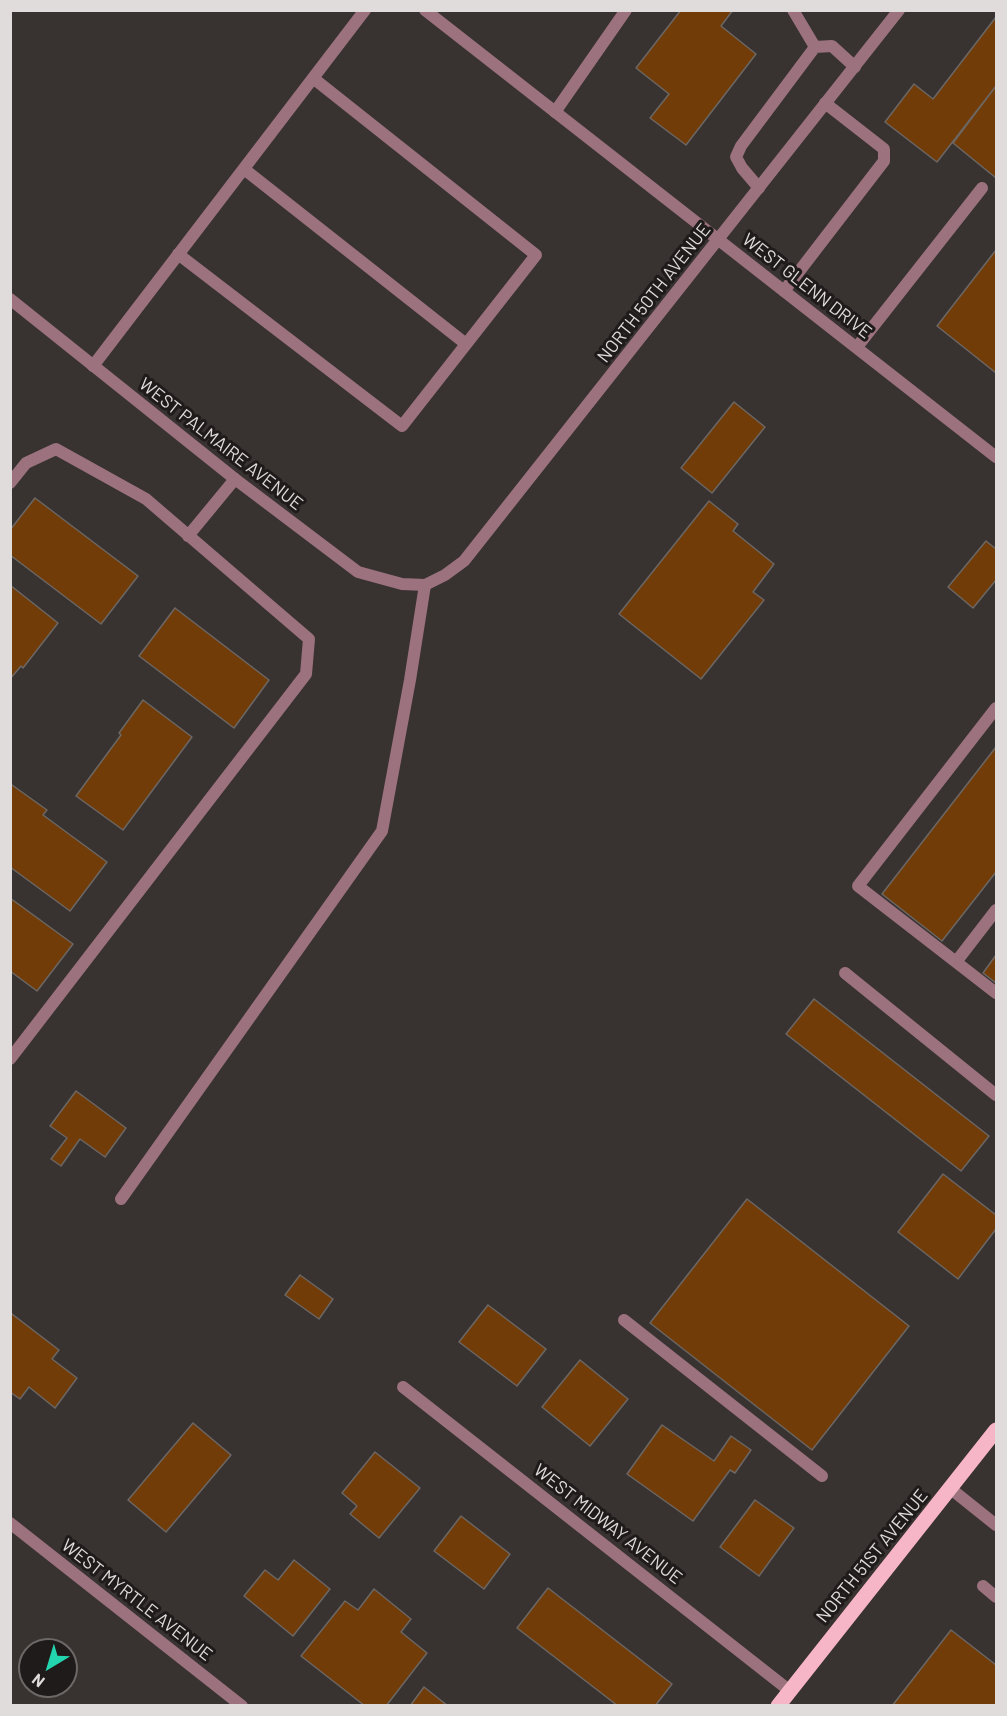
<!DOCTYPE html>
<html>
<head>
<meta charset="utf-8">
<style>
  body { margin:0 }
  #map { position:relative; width:1007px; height:1716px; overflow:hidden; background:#383231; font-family:Barlow,sans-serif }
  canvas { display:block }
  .frame { position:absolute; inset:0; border:12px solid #e0dcdc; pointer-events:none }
  .north { position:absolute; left:18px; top:1638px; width:60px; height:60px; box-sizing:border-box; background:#1e1b1a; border:2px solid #6c6868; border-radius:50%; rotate:218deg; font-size:16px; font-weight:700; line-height:24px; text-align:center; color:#e0dcdc }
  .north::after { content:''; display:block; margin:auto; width:21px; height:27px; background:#23d5af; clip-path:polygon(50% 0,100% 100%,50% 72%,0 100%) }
</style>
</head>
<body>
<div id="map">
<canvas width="1007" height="1716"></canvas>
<div class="frame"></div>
<div class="north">N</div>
</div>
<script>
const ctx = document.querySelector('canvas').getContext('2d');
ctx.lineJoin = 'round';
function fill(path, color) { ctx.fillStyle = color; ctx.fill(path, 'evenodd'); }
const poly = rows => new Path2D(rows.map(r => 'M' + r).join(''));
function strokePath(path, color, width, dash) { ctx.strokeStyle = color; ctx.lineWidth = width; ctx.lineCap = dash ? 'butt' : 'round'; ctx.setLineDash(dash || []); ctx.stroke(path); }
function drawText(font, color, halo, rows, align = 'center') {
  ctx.font = font + ' Barlow,sans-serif'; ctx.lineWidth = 6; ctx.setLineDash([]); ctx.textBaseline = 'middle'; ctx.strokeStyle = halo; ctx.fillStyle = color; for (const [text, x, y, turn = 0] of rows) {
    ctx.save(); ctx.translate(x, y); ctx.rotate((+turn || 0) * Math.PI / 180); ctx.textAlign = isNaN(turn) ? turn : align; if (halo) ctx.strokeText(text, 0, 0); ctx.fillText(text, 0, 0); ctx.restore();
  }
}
const building = poly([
  [681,10,733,10,721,26,756,54,686,145,650,118,669,94,636,68,681,10],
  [996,17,996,86,937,162,885,122,914,84,933,99,996,17],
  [996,86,996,178,953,143,996,86],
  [996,250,996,373,937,326,996,250],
  [734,402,765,427,712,493,681,468,734,402],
  [35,498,138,576,101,624,10,555,10,530,35,498],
  [709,501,738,524,733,531,774,564,753,592,764,600,701,679,619,614,709,501],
  [986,541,996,549,996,580,973,608,948,587,986,541],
  [10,585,58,623,23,668,21,666,10,679,10,585],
  [175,608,269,680,234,728,139,656,175,608],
  [143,700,192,737,123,830,76,796,121,735,119,733,143,700],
  [996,747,996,872,942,941,882,894,996,747],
  [12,785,47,810,43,815,107,862,70,911,10,867,10,787,12,785],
  [10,898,73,944,37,991,10,971,10,898],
  [996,955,996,983,983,973,996,955],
  [814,999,989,1136,961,1171,786,1034,814,999],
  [76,1091,126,1128,105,1157,80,1139,61,1166,51,1159,67,1138,50,1126,76,1091],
  [943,1174,996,1215,996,1229,958,1279,898,1232,943,1174],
  [747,1199,909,1326,812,1450,650,1323,747,1199],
  [300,1275,333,1299,319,1319,285,1295,300,1275],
  [488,1305,546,1349,517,1386,459,1342,488,1305],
  [12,1314,59,1350,52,1359,77,1378,55,1408,29,1387,20,1399,10,1392,10,1316,12,1314],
  [580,1360,628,1399,590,1446,542,1407,580,1360],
  [193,1423,231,1455,166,1532,128,1500,193,1423],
  [662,1425,714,1461,731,1436,751,1450,735,1473,730,1470,693,1521,627,1474,662,1425],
  [375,1452,420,1488,379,1538,350,1514,357,1506,342,1493,375,1452],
  [755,1500,794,1528,759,1576,720,1547,755,1500],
  [461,1516,510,1554,484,1589,434,1551,461,1516],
  [294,1560,330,1589,293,1636,244,1596,265,1570,278,1580,294,1560],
  [548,1588,672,1684,655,1706,618,1706,517,1628,548,1588],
  [374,1589,411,1619,401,1632,427,1653,386,1706,365,1706,301,1656,345,1601,358,1610,374,1589],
  [951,1630,996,1665,996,1706,892,1706,951,1630],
  [424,1687,448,1706,410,1706,424,1687]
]);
fill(building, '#713c08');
strokePath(building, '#6c6763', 1.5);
strokePath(poly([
  [793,10,815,47],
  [555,112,626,10],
  [244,169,466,344],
  [759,188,742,168,736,157,741,146,815,47,832,46,855,67],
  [178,254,402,426,536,255,313,78],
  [784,291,884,161,884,149,825,103],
  [857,347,982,188],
  [93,366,365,10],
  [10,483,26,463,56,449,146,499,309,639,306,674,10,1059],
  [188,536,235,479],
  [996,708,858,886,996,993],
  [956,962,996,910],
  [845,973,996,1095],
  [121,1199,382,831,410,680,425,585],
  [624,1320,822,1476],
  [951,1489,996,1525],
  [983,1586,996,1597]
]), '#9b727e', 12);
strokePath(poly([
  [425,10,996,457],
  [10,299,235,479,358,572,402,584,425,585,445,575,464,561,899,10],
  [403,1387,790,1691]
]), '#9b727e', 12);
strokePath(poly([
  [10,1523,242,1706]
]), '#9b727e', 12);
strokePath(poly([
  [778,1706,996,1430]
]), '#f7b5c8', 15);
drawText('18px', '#e0dcdc', '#1e1b1a', [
  ["WEST GLENN DRIVE",807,286,38],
  ["NORTH 50TH AVENUE",654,293,-52],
  ["WEST PALMAIRE AVENUE",221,444,38],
  ["WEST MIDWAY AVENUE",608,1524,38],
  ["NORTH 51ST AVENUE",872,1556,-51],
  ["WEST MYRTLE AVENUE",137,1600,38]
]);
</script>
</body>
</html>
